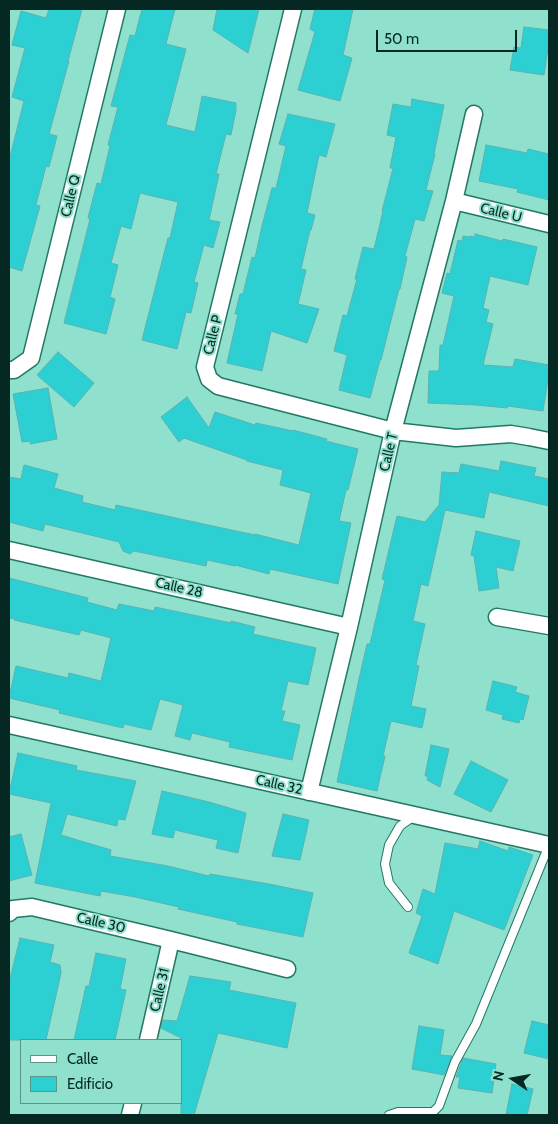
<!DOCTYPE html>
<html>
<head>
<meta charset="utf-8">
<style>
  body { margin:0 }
  #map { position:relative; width:558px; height:1124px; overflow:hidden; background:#8fe0cc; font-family:Cabin,sans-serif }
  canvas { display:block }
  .frame { position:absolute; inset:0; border:10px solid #052922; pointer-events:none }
  .legend { position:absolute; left:20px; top:1039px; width:162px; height:65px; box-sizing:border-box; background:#8fe0cc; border:1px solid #589788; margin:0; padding:6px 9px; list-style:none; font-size:15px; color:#052922 }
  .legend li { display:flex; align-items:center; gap:10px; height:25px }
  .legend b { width:25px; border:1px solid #589788 }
  .north { position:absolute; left:488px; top:1054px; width:50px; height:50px; -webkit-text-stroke:4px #8fe0cc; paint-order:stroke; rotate:282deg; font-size:14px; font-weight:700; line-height:20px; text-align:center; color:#052922 }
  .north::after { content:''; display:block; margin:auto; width:18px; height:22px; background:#052922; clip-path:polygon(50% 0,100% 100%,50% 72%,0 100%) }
  .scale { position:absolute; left:376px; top:30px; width:141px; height:22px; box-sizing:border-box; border:2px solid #052922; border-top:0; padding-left:6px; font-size:15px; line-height:18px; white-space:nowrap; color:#052922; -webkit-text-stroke:4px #8fe0cc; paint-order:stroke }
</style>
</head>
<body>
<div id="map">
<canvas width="558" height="1124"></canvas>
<div class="frame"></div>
<ul class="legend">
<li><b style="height:6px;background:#fff"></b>Calle</li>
<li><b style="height:14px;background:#2cd0d3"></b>Edificio</li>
</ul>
<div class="north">N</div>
<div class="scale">50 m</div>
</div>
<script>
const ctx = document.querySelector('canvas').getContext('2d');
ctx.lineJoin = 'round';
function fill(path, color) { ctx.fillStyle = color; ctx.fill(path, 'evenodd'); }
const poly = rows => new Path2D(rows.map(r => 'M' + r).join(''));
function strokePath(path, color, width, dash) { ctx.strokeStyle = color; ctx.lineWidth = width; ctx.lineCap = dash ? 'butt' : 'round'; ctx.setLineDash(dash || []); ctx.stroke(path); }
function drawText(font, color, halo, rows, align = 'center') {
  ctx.font = font + ' Cabin,sans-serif'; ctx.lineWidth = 4; ctx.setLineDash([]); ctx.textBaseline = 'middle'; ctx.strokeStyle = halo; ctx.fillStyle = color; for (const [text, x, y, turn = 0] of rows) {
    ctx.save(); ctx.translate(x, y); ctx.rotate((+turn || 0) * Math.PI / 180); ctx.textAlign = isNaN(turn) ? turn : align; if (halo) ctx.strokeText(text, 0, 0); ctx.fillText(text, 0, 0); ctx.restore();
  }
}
const building = poly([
  [49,9,82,9,68,61,69,61,49,134,57,136,49,167,46,166,36,205,40,206,22,271,9,267,9,161,24,101,12,97,25,48,12,45,21,11,46,18,49,9],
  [142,9,175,9,166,44,186,49,166,125,195,132,202,96,236,103,236,110,231,135,226,134,216,174,219,174,209,220,220,222,213,248,204,245,194,282,198,283,191,313,186,312,177,349,142,340,168,238,170,238,178,202,140,193,131,229,121,226,111,263,118,265,110,297,115,299,106,334,64,323,90,219,88,218,97,183,101,184,110,146,108,145,118,107,111,106,130,35,135,36,142,9],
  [217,9,259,9,248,53,213,30,217,9],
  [315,9,353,9,343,55,352,58,340,101,298,90,315,32,310,29,315,9],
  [524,27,549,30,549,41,544,75,510,70,514,47,521,48,524,27],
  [412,99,444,105,434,154,435,154,426,190,433,191,424,221,415,219,405,256,407,257,400,289,399,289,381,360,380,360,370,398,339,390,347,355,334,351,343,315,347,316,357,279,355,279,363,247,374,249,383,211,382,211,393,168,390,168,396,137,387,135,393,104,411,107,412,99],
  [288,114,335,124,326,157,319,155,307,213,315,215,311,230,310,230,301,269,306,270,298,304,319,309,307,343,271,331,262,371,227,363,238,314,235,314,240,294,243,294,252,257,255,258,262,226,272,188,276,188,286,146,279,144,288,114],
  [486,145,527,153,528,149,549,154,549,200,517,192,518,189,479,181,486,145],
  [475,234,502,241,503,239,537,247,528,285,490,276,483,308,489,310,486,322,493,324,483,365,513,367,515,359,549,365,549,373,543,411,508,406,507,408,476,405,428,403,429,371,439,371,440,345,443,345,454,296,442,293,447,273,450,274,458,240,462,241,463,236,469,237,469,236,475,237,475,234],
  [58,352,94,383,74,407,37,375,58,352],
  [48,388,57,439,30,444,31,441,22,442,13,394,48,388],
  [187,397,209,428,215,412,255,425,256,423,293,431,293,430,327,439,326,441,358,449,348,490,346,490,339,521,351,523,338,584,270,569,269,574,235,565,235,566,207,560,206,566,134,551,130,554,123,551,119,542,45,524,43,531,9,522,9,477,21,479,24,465,58,474,54,488,83,496,82,502,115,510,116,505,222,528,255,535,255,534,299,545,311,493,280,485,283,470,247,461,247,460,184,438,179,442,161,417,187,397],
  [501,461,536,468,534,476,549,479,549,506,489,492,484,518,445,510,428,586,421,584,413,621,425,624,416,665,419,666,411,706,426,709,422,728,391,721,383,756,385,756,377,791,337,782,359,679,367,644,370,644,385,580,382,579,397,516,425,522,439,505,442,472,459,473,461,464,499,471,501,461],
  [476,531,520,541,513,571,496,567,499,588,479,591,474,556,471,555,476,531],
  [9,578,88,598,87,602,117,610,119,604,154,611,155,607,231,623,231,621,255,627,253,634,316,648,308,685,288,681,281,711,285,711,282,721,300,725,292,760,229,747,230,742,192,733,190,740,175,736,183,705,160,699,151,730,124,724,123,728,59,713,60,710,9,698,16,666,68,678,69,673,101,681,111,638,81,630,79,635,14,620,15,619,9,618,9,578],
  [493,681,517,687,515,692,529,696,523,720,520,719,519,723,502,719,503,715,486,710,493,681],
  [431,745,449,749,440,787,427,780,428,776,425,776,431,745],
  [18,753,77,766,76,770,136,781,125,820,118,819,117,826,67,814,61,835,111,850,110,856,168,866,209,876,210,874,269,884,313,893,303,937,237,924,237,922,178,909,179,907,135,897,101,891,100,896,35,883,51,803,9,794,18,753],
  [471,761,508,780,491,812,454,794,471,761],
  [162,791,209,802,246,813,238,853,216,848,218,840,175,830,173,838,152,834,162,791],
  [283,814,309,820,300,860,272,856,283,814],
  [21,834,32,875,9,881,9,837,21,834],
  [480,841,508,851,509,847,533,855,504,930,454,911,438,964,409,953,422,916,416,913,423,889,435,894,445,843,478,849,480,841],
  [20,938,54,945,50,962,60,965,61,973,46,1040,9,1040,9,983,20,938],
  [96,953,126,959,120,989,126,990,115,1040,74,1040,86,986,89,986,96,953],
  [190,976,231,982,229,990,296,1003,287,1048,218,1033,194,1115,181,1115,181,1038,161,1028,163,1020,177,1021,190,976],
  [532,1021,549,1025,549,1059,524,1053,532,1021],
  [419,1026,444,1030,440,1055,452,1056,444,1075,412,1069,419,1026],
  [463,1058,496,1064,492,1093,458,1088,460,1077,456,1077,463,1058],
  [512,1084,533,1089,527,1115,506,1115,512,1084]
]);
fill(building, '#2cd0d3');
strokePath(building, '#5ab2b3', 1);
const service = poly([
  [408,907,389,883,385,864,389,845,400,826,414,816],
  [389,1115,398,1112,433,1112,439,1106,455,1062,476,1024,549,845]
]);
const minor = poly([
  [293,9,205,367,209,379,218,386,393,431,456,438,511,434,529,437,549,441],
  [454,201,549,224],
  [9,370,14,370,31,358,117,9],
  [9,550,349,627],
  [497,617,549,626],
  [9,725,549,845],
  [309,792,349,627,393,431,454,201,474,114],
  [9,913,13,909,32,907,171,940,287,969],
  [148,1040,171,940],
  [130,1115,133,1103]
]);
strokePath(service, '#227867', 10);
strokePath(minor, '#227867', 19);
strokePath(service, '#fff', 8);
strokePath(minor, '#fff', 16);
drawText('14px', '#052922', '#8fe0cc', [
  ["Calle Q",71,196,-76],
  ["Calle U",501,213,14],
  ["Calle P",213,335,-76],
  ["Calle T",389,452,-77],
  ["Calle 28",179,588,13],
  ["Calle 32",279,785,13],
  ["Calle 30",101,923,13],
  ["Calle 31",160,990,-77]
]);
</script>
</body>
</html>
